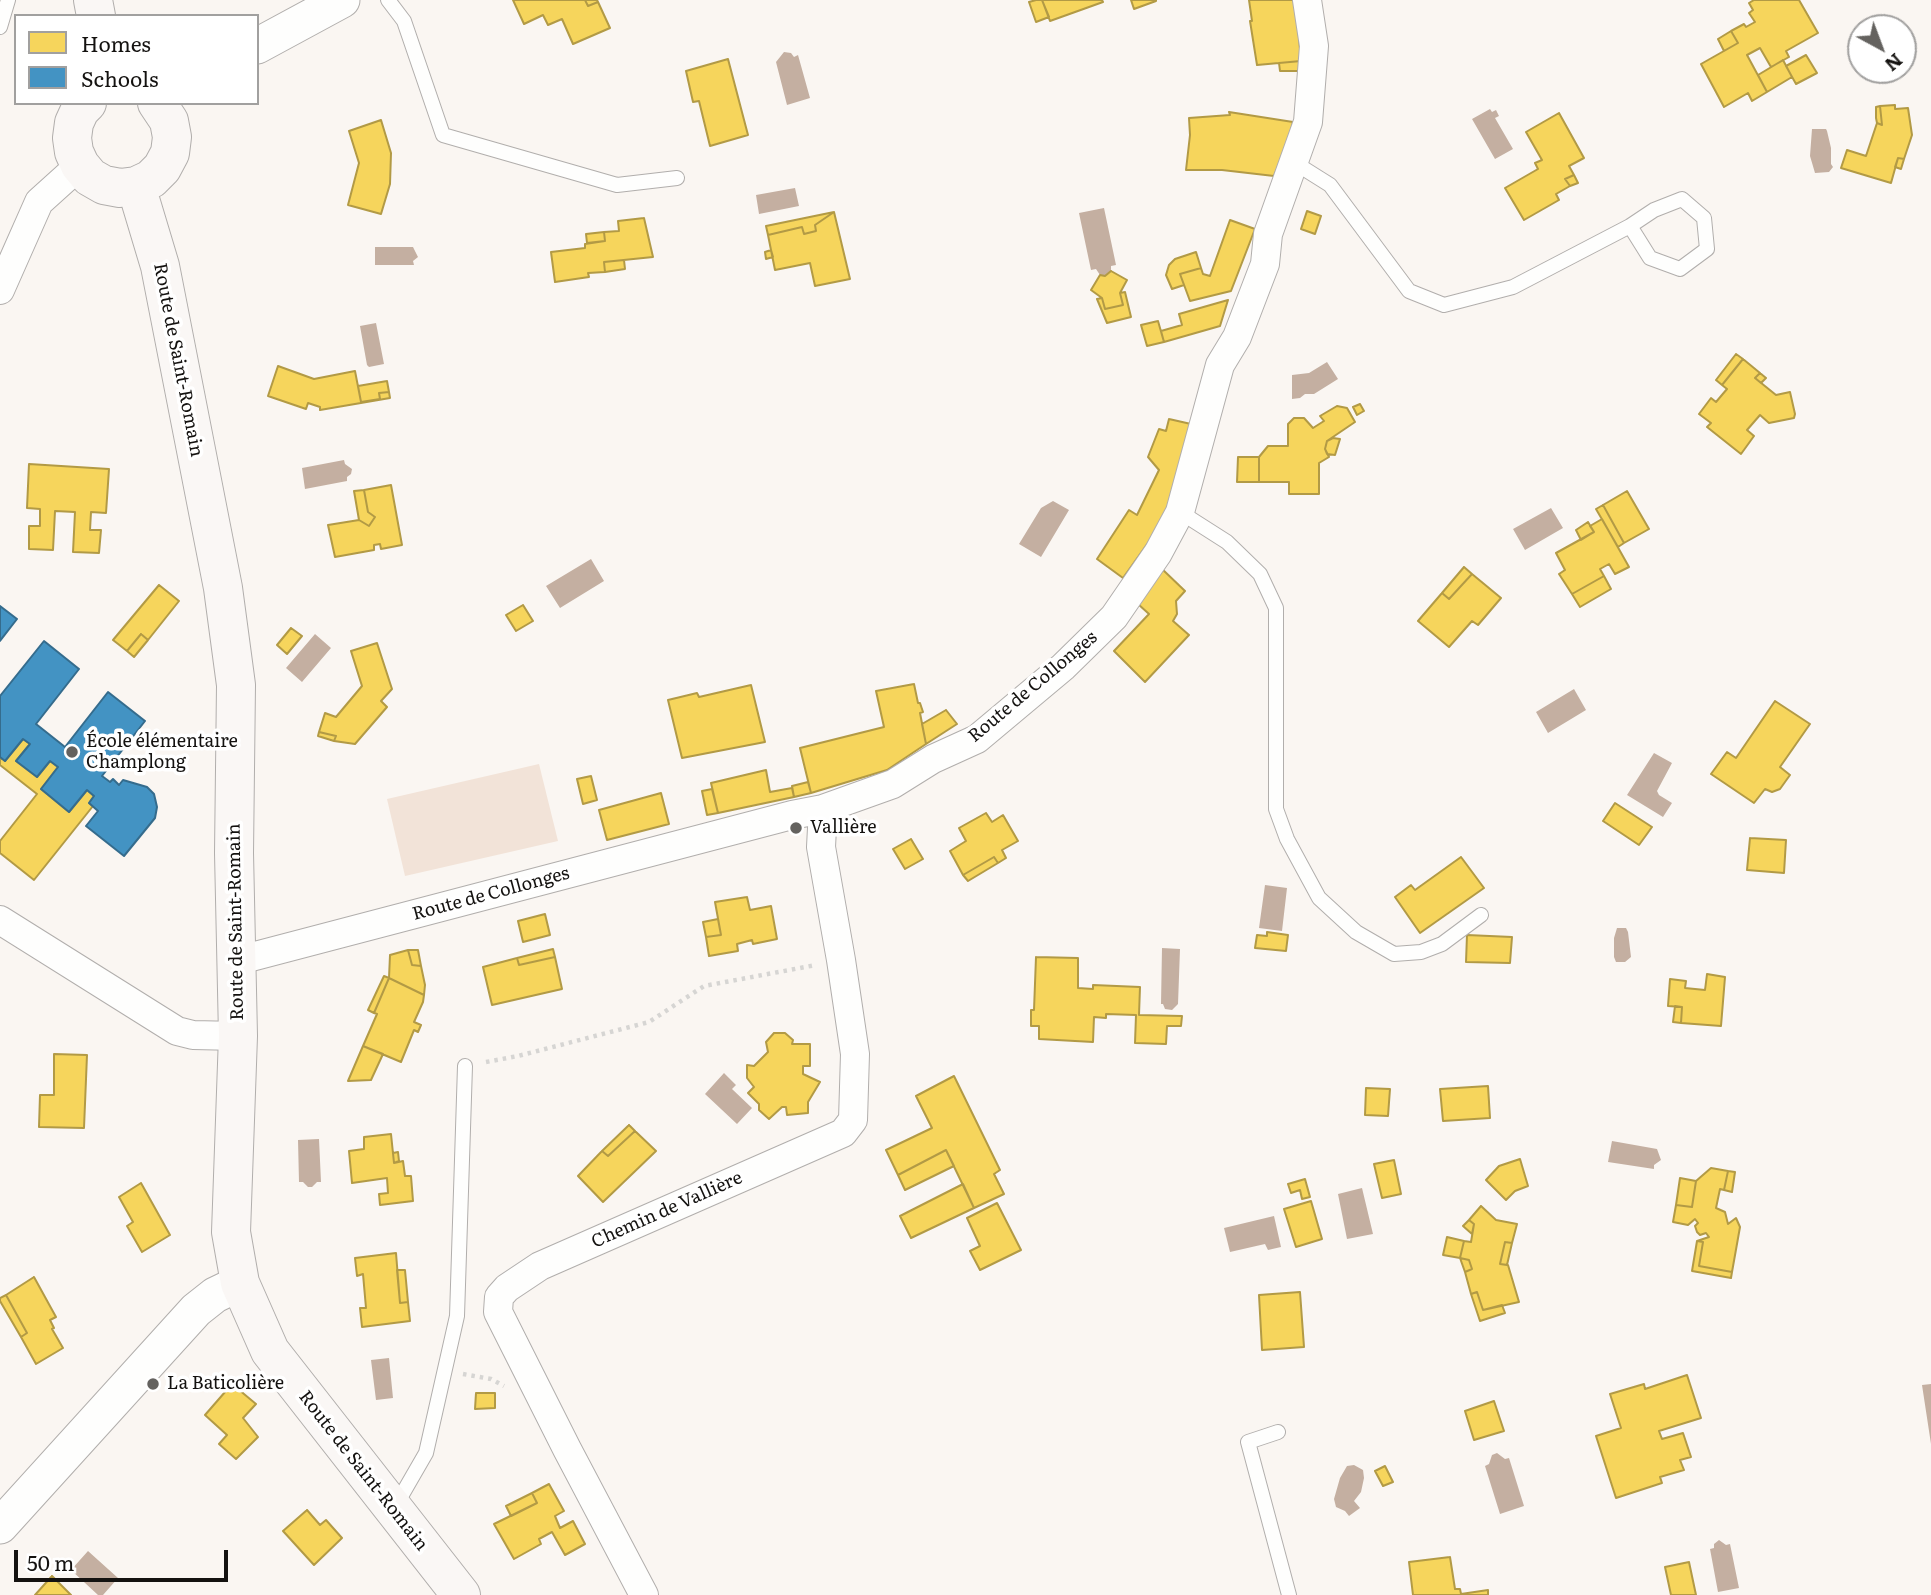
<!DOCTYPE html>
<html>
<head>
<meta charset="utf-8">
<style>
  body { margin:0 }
  #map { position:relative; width:1931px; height:1595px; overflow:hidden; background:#faf6f2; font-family:Literata,serif }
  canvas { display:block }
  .legend { position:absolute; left:14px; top:14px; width:245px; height:91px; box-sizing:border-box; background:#fff; border:2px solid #a1a09f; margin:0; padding:9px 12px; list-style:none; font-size:21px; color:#141210 }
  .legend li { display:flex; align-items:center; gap:14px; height:35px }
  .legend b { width:35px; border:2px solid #a1a09f }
  .north { position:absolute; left:1847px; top:14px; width:70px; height:70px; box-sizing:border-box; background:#fff; border:2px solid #a1a09f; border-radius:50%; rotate:139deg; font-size:19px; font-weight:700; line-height:28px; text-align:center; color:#141210 }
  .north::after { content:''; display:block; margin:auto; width:24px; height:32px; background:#64625f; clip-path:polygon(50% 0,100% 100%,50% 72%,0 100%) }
  .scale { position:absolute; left:14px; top:1550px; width:214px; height:32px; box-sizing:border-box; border:4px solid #141210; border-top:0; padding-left:9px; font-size:21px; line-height:24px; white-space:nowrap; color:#141210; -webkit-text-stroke:5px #fff; paint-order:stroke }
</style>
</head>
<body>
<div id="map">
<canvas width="1931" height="1595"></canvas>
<ul class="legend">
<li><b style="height:19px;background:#f6d55c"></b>Homes</li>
<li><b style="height:19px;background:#4393c3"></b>Schools</li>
</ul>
<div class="north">N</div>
<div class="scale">50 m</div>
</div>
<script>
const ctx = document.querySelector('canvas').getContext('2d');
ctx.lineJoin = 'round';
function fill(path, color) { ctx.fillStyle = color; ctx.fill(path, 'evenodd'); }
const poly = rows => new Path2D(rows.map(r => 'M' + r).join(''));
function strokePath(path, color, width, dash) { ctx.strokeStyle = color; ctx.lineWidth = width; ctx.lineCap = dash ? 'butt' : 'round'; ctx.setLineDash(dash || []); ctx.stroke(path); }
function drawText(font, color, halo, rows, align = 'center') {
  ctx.font = font + ' Literata,serif'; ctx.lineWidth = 7; ctx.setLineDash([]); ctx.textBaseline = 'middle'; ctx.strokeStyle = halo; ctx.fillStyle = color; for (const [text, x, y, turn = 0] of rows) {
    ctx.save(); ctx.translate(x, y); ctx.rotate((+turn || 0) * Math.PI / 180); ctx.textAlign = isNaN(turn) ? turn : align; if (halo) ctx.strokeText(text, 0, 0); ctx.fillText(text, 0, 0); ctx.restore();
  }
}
fill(poly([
  [539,764,558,841,405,876,387,799]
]), '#f2e3d8');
fill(poly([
  [784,52,791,53,794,57,798,55,810,98,787,105,776,62],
  [1490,109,1492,112,1496,110,1499,116,1495,118,1513,149,1495,159,1472,119],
  [1812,129,1826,129,1827,131,1831,148,1831,164,1833,167,1829,172,1815,173,1810,156],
  [795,188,799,206,759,214,756,195],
  [1104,208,1116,265,1111,266,1111,271,1105,276,1100,275,1096,269,1091,270,1079,213],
  [375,247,413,247,418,257,413,261,414,265,375,265],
  [376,323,384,364,369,367,367,365,360,326],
  [1327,362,1338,379,1314,394,1305,394,1300,398,1292,399,1292,375,1309,373],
  [344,460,345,464,352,469,351,474,347,477,347,481,305,489,302,468],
  [1053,501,1069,510,1041,557,1019,544,1041,508],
  [1551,508,1563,528,1525,550,1513,529],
  [591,559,604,581,560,608,546,586],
  [315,634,331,648,302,682,286,668],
  [1574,689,1586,710,1548,733,1536,712],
  [1654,753,1672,763,1657,791,1659,795,1672,803,1663,817,1627,795],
  [1265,885,1287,888,1282,931,1259,928],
  [1617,928,1626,928,1628,932,1631,957,1625,962,1616,962,1614,957,1614,938],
  [1162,948,1180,949,1178,1004,1172,1010,1165,1009,1163,1004,1161,1004],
  [724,1073,736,1085,732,1089,752,1108,737,1124,705,1094],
  [319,1139,321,1182,317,1182,312,1187,308,1187,303,1182,299,1182,298,1140],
  [1612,1141,1657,1149,1661,1160,1654,1165,1654,1169,1608,1162],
  [1362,1188,1373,1234,1347,1239,1338,1194],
  [1274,1216,1281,1247,1268,1250,1265,1244,1230,1252,1224,1228],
  [389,1358,393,1398,376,1400,371,1360],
  [1931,1384,1931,1444,1922,1385],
  [1497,1453,1505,1459,1509,1458,1524,1506,1500,1514,1485,1466,1489,1464,1492,1455],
  [1354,1465,1363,1470,1364,1478,1361,1492,1354,1501,1360,1508,1349,1516,1345,1511,1336,1507,1334,1499,1340,1478,1347,1466],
  [1719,1540,1726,1545,1730,1544,1739,1588,1718,1592,1710,1549,1714,1548,1714,1544],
  [88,1551,118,1578,103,1595,98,1595,71,1570]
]), '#c4afa1');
const homes = poly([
  [513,0,585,0,588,6,598,2,610,28,573,44,562,19,548,25,543,15,524,24,513,0],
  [585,0,597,0,598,2,588,6,585,0],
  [1036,0,1042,0,1049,17,1036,22,1029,2,1036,0],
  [1042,0,1102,0,1103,2,1050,21,1042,0],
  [1131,0,1156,0,1156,1,1134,9,1131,0],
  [1249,0,1296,0,1301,61,1257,65,1250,21,1252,21,1249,0],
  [1754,0,1799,0,1818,33,1786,51,1789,57,1771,67,1760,48,1747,55,1767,92,1752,101,1748,93,1724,107,1701,64,1738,43,1731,31,1744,24,1746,27,1755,22,1749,13,1753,10,1749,3,1754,0],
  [1731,31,1738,43,1724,51,1718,39,1731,31],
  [1806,55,1817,73,1796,84,1786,66,1806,55],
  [728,59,748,135,710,146,699,101,693,102,686,71,728,59],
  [1783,60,1792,77,1767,92,1758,75,1783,60],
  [1301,61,1300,71,1280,71,1279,63,1301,61],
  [1895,105,1895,109,1908,108,1912,135,1904,159,1898,158,1891,183,1841,168,1847,150,1866,156,1877,123,1882,125,1880,106,1895,105],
  [1880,106,1882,125,1877,123,1876,118,1876,107,1880,106],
  [1229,112,1293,122,1288,143,1274,176,1222,170,1186,170,1190,135,1189,118,1230,115,1229,112],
  [1559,113,1584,158,1569,166,1574,175,1565,179,1570,186,1556,194,1559,200,1524,220,1505,188,1538,169,1535,163,1542,160,1526,132,1559,113],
  [381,120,391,153,390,184,381,214,348,205,359,163,349,131,381,120],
  [1898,158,1904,159,1901,169,1895,167,1898,158],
  [1574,175,1578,183,1570,186,1565,179,1574,175],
  [1307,211,1321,216,1315,234,1301,229,1307,211],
  [834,212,850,279,815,286,810,263,775,270,768,235,802,227,804,234,816,231,815,225,834,212],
  [834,212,815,225,816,231,804,234,802,227,768,235,766,226,834,212],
  [644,218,653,257,604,262,605,272,588,273,589,277,555,282,551,252,585,248,585,244,605,241,604,232,619,231,618,221,644,218],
  [1230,220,1255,229,1231,291,1190,301,1180,274,1201,268,1203,274,1210,276,1230,220],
  [604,232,605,241,587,243,586,234,604,232],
  [771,250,773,257,766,259,765,252,771,250],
  [1196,252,1201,268,1180,274,1184,285,1172,289,1166,275,1169,265,1175,259,1196,252],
  [624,260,625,269,605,272,604,262,624,260],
  [1111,271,1127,280,1120,293,1123,305,1105,309,1102,298,1091,290,1100,275,1105,276,1111,271],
  [1125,292,1131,317,1107,323,1097,299,1102,298,1105,309,1123,305,1120,293,1125,292],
  [1228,300,1220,326,1164,342,1161,331,1182,325,1179,314,1228,300],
  [1158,321,1164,342,1147,346,1141,325,1158,321],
  [1736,354,1743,359,1722,385,1716,380,1736,354],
  [1743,359,1760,373,1755,378,1776,395,1790,392,1795,414,1794,418,1769,423,1760,415,1747,430,1754,436,1741,454,1707,427,1711,423,1699,414,1711,398,1716,402,1727,389,1722,385,1743,359],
  [278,366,314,379,355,371,361,402,380,399,379,393,389,392,390,398,320,410,320,407,308,403,306,409,268,396,278,366],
  [1760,373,1766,378,1761,383,1755,378,1760,373],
  [387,381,389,392,379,393,380,399,361,402,358,386,387,381],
  [1360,404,1364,411,1357,415,1353,407,1360,404],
  [1337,406,1347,408,1355,422,1327,441,1325,449,1329,457,1319,463,1319,494,1289,494,1289,482,1259,482,1259,457,1268,446,1288,446,1288,424,1294,418,1304,418,1313,428,1324,421,1320,416,1337,406],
  [1169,419,1191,424,1171,501,1158,529,1123,578,1097,559,1129,510,1137,515,1159,470,1148,457,1159,429,1166,431,1169,419],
  [1333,438,1340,439,1335,455,1327,454,1325,449,1327,441,1333,438],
  [1238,457,1259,457,1259,482,1237,482,1238,457],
  [29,464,109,469,106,513,91,512,90,530,101,530,99,553,73,552,75,512,55,511,53,550,29,549,29,526,40,526,40,509,27,508,29,464],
  [391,485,402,545,381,549,380,544,374,545,374,550,335,557,328,525,359,520,369,526,375,517,368,512,364,490,391,485],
  [364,490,368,512,375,517,369,526,359,520,354,491,364,490],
  [1627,491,1649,529,1624,543,1603,505,1627,491],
  [1603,505,1624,543,1618,547,1596,509,1603,505],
  [1602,519,1629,567,1615,574,1609,564,1600,569,1604,576,1572,594,1559,574,1565,570,1556,553,1594,532,1590,526,1602,519],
  [1588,522,1594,532,1581,540,1576,530,1588,522],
  [1464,567,1472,574,1449,599,1442,593,1464,567],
  [1161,568,1185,591,1176,601,1177,614,1173,621,1189,635,1145,682,1114,651,1149,614,1138,604,1161,568],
  [1472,574,1501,598,1478,625,1472,621,1449,647,1418,621,1442,593,1449,599,1472,574],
  [1604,576,1611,589,1580,607,1572,594,1604,576],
  [159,585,179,601,148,640,141,634,127,651,113,640,159,585],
  [523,605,533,621,516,631,506,615,523,605],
  [291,628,302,636,287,654,277,645,291,628],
  [141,634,148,640,134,657,127,651,141,634],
  [377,643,392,689,381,701,387,707,355,744,334,741,336,736,319,732,325,713,336,717,362,686,351,651,377,643],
  [914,684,918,703,920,703,923,712,920,713,926,744,887,770,811,793,800,748,884,727,876,691,914,684],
  [751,685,765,742,682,758,668,700,697,693,699,697,751,685],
  [1775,701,1810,724,1780,767,1790,775,1780,789,1772,792,1765,789,1754,803,1711,774,1727,752,1736,758,1775,701],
  [946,710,957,724,926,744,922,724,946,710],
  [319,732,336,736,334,741,318,736,319,732],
  [23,739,30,744,16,761,37,777,50,761,58,767,41,789,69,812,87,790,94,796,89,803,93,806,34,880,0,853,0,841,37,794,0,765,0,757,5,761,23,739],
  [766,770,770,792,792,788,794,797,718,813,711,783,766,770],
  [591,776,597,800,583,804,577,779,591,776],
  [808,782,811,793,794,797,792,786,808,782],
  [712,789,718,813,707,815,702,791,712,789],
  [661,793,669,824,607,840,599,810,661,793],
  [1615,803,1652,827,1639,845,1603,821,1615,803],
  [986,813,992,822,1003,815,1018,841,1002,850,1006,858,998,863,994,857,963,875,950,851,966,841,959,828,986,813],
  [1750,838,1786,840,1784,873,1747,870,1750,838],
  [911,839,923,859,905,869,893,849,911,839],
  [994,857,998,863,968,881,963,875,994,857],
  [1461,857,1484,888,1420,933,1395,897,1411,885,1415,890,1461,857],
  [747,897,750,910,771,906,777,939,753,944,752,940,737,944,738,951,709,956,706,937,721,935,715,902,747,897],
  [545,914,550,935,523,942,518,921,545,914],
  [718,919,721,935,706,937,703,922,718,919],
  [1267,932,1288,935,1286,951,1255,948,1257,935,1267,936,1267,932],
  [1467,935,1512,937,1510,963,1466,962,1467,935],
  [553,949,555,957,519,965,517,958,553,949],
  [408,950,418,950,421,966,412,965,408,950],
  [408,950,412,965,421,966,425,985,424,995,389,978,390,955,408,950],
  [555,957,562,989,492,1005,483,967,517,958,519,965,555,957],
  [1036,957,1078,958,1078,988,1093,989,1093,985,1140,987,1139,1015,1182,1016,1181,1026,1167,1026,1166,1044,1135,1043,1136,1015,1106,1014,1106,1018,1094,1017,1093,1042,1039,1039,1039,1026,1031,1026,1031,1010,1034,1010,1036,957],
  [1707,974,1725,977,1721,1026,1681,1023,1682,1007,1668,1006,1670,979,1686,981,1685,988,1705,990,1707,974],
  [384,976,389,978,374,1013,368,1010,384,976],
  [389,978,424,995,423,1002,414,1022,421,1025,418,1032,414,1030,401,1062,363,1046,377,1014,374,1013,389,978],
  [1675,1006,1682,1007,1681,1023,1673,1022,1675,1006],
  [774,1033,785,1033,793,1040,792,1044,810,1044,810,1066,803,1066,803,1074,820,1082,808,1102,808,1113,787,1115,786,1107,782,1107,769,1119,759,1110,759,1104,748,1093,754,1087,747,1078,747,1065,754,1066,768,1052,766,1042,774,1033],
  [363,1046,383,1054,371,1080,348,1081,363,1046],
  [54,1054,87,1055,84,1128,39,1127,40,1095,54,1095,54,1054],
  [954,1076,1000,1170,994,1174,1004,1194,974,1208,946,1150,898,1175,886,1150,932,1128,916,1096,954,1076],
  [1488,1086,1490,1118,1443,1121,1440,1089,1488,1086],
  [1366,1088,1390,1089,1388,1116,1365,1115,1366,1088],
  [629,1125,635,1131,608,1156,602,1151,629,1125],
  [635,1131,656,1151,603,1202,578,1176,602,1151,608,1156,635,1131],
  [391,1134,394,1163,403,1161,405,1176,411,1176,413,1201,380,1205,379,1194,388,1193,387,1178,352,1183,349,1151,364,1149,364,1137,391,1134],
  [946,1150,954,1166,905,1190,898,1175,946,1150],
  [398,1152,399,1161,394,1163,393,1153,398,1152],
  [1520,1159,1528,1186,1515,1191,1506,1200,1486,1180,1499,1166,1520,1159],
  [1394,1160,1401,1194,1382,1198,1374,1164,1394,1160],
  [1711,1168,1728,1171,1724,1190,1720,1189,1716,1208,1725,1212,1728,1224,1736,1218,1740,1227,1732,1272,1699,1266,1703,1242,1697,1241,1709,1237,1706,1233,1700,1235,1697,1232,1695,1226,1698,1223,1695,1219,1688,1225,1673,1222,1676,1205,1692,1207,1696,1181,1711,1168],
  [1728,1171,1735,1172,1732,1192,1724,1190,1728,1171],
  [1680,1178,1696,1181,1692,1207,1676,1205,1680,1178],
  [1305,1179,1310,1197,1302,1199,1300,1190,1291,1193,1288,1184,1305,1179],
  [141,1183,170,1235,142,1252,127,1226,133,1222,119,1197,141,1183],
  [963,1184,974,1208,911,1238,900,1216,963,1184],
  [1311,1201,1322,1239,1296,1247,1284,1209,1311,1201],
  [997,1203,1021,1250,980,1270,970,1251,980,1246,967,1218,997,1203],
  [1481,1206,1496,1220,1517,1224,1512,1243,1505,1242,1500,1264,1508,1265,1519,1302,1483,1310,1477,1292,1471,1294,1465,1272,1472,1269,1469,1260,1460,1258,1464,1241,1471,1242,1474,1224,1469,1220,1481,1206],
  [1469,1220,1474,1224,1472,1234,1463,1226,1469,1220],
  [1447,1237,1464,1241,1460,1258,1443,1255,1447,1237],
  [1697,1241,1703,1242,1699,1266,1732,1272,1731,1278,1692,1271,1697,1241],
  [1505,1242,1512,1243,1507,1265,1500,1264,1505,1242],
  [396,1253,400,1303,408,1302,410,1321,362,1327,360,1308,366,1308,363,1274,357,1276,355,1258,396,1253],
  [1460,1258,1469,1260,1472,1269,1465,1272,1460,1258],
  [397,1270,405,1270,408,1302,400,1303,397,1270],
  [34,1277,56,1317,50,1320,54,1328,52,1329,63,1348,36,1364,21,1337,27,1333,6,1295,34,1277],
  [1300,1292,1304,1347,1262,1350,1259,1295,1300,1292],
  [1477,1292,1483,1310,1502,1305,1505,1313,1480,1321,1471,1294,1477,1292],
  [6,1295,27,1333,21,1337,0,1301,0,1298,6,1295],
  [1687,1375,1701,1418,1659,1431,1662,1439,1683,1433,1691,1457,1680,1460,1684,1470,1660,1477,1662,1483,1616,1498,1596,1436,1621,1428,1610,1394,1644,1384,1645,1389,1687,1375],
  [232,1384,256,1404,243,1418,258,1437,236,1459,219,1444,227,1435,205,1415,232,1384],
  [476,1393,495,1393,495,1408,475,1409,476,1393],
  [1494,1401,1504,1431,1474,1440,1465,1411,1494,1401],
  [1385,1466,1393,1482,1383,1486,1375,1471,1385,1466],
  [549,1484,564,1511,555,1516,560,1528,573,1521,585,1544,565,1555,552,1532,539,1539,541,1544,514,1559,494,1524,537,1503,532,1493,549,1484],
  [532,1493,537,1503,511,1516,506,1506,532,1493],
  [307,1510,320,1525,326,1520,342,1538,314,1565,283,1531,307,1510],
  [1450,1557,1455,1589,1460,1589,1461,1594,1488,1590,1488,1595,1413,1595,1409,1562,1450,1557],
  [1689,1562,1696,1595,1671,1595,1665,1567,1689,1562],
  [52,1576,71,1595,35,1595,52,1576]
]);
fill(homes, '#f6d55c');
strokePath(homes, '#b29a45', 2);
const schools = poly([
  [0,606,17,619,0,641,0,606],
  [44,641,79,669,36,724,65,747,108,692,145,721,102,776,110,782,113,779,119,785,123,780,147,787,154,794,157,807,155,818,124,856,86,826,98,811,89,803,94,796,87,790,69,812,41,789,58,767,50,761,37,777,16,761,30,744,23,739,5,761,0,757,0,696,44,641]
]);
fill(schools, '#4393c3');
strokePath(schools, '#356c8d', 2);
const service = poly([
  [388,0,404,21,443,135,617,185,677,178],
  [0,27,8,0],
  [1295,163,1330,185,1409,291,1444,305,1513,287,1630,226,1650,258,1680,269,1707,249,1704,218,1682,199,1654,210,1630,226],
  [1180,512,1227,542,1260,574,1276,608,1276,809,1287,839,1319,898,1356,932,1394,954,1421,952,1442,944,1481,915],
  [1278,1432,1248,1442,1289,1595],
  [396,1505,426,1453,457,1316,465,1066]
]);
const minor = poly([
  [0,290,39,202,80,165],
  [0,920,177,1031,193,1035,238,1036],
  [236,961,792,815,823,809,893,784,933,759,977,739,1063,667,1114,617,1158,553,1180,512,1220,365,1237,337,1265,264,1268,234,1308,122,1314,46,1307,0],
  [644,1595,567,1449,498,1312,499,1297,507,1288,540,1266,843,1133,853,1120,855,1054,841,960,821,847,823,809]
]);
const tertiary = poly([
  [257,46,342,0],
  [0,1526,196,1310,215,1295,240,1283]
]);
const secondary = poly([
  [93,0,96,16],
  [87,103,80,110,74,123,72,138,74,152,80,165,90,177,104,185,120,188,136,186,151,179,162,168,170,153,172,137,169,121,157,103],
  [136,186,160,266,223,588,236,685,234,853,238,1036,231,1232,240,1283,270,1351,461,1595]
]);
strokePath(service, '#b1aeac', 16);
strokePath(minor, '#b1aeac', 30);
strokePath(tertiary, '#b1aeac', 37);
strokePath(secondary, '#b1aeac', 40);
strokePath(poly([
  [486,1062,518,1056,649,1022,704,986,816,965],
  [463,1374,491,1379,504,1386]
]), '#d6d5d3', 4.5, [3.5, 5]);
strokePath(service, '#fefefd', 14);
strokePath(minor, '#fefefd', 28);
strokePath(tertiary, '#fefefd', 35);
strokePath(secondary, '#faf7f5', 38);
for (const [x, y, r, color] of [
  [72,752,7,"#64625f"],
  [796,828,7,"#64625f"],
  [153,1384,7,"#64625f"]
]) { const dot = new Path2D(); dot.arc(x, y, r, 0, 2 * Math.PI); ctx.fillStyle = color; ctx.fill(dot); strokePath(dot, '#fff', 2.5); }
drawText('18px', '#141210', '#fff', [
  ["Route de Saint-Romain",178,360,79],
  ["Route de Collonges",1033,687,-40],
  ["Route de Collonges",491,894,-15],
  ["Route de Saint-Romain",236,922,-91],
  ["Chemin de Vallière",667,1210,-24],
  ["Route de Saint-Romain",363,1471,52]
]);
drawText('18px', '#141210', '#fff', [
  ["École élémentaire",86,742],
  ["Champlong",86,763],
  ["Vallière",810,828],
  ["La Baticolière",167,1384]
], 'left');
</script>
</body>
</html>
